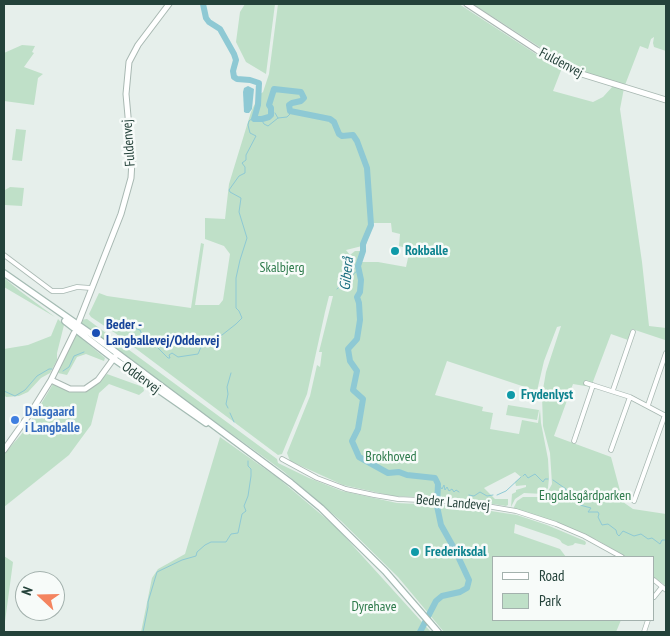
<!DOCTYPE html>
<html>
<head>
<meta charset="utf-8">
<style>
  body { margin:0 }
  #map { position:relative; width:670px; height:636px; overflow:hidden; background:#e6efeb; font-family:"PT Sans Narrow",sans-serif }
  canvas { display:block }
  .frame { position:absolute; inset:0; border:5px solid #24423a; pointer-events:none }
  .legend { position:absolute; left:492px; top:556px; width:162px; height:65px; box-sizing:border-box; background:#f7fbf9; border:1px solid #a3b1ad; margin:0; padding:6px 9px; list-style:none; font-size:15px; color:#24423a }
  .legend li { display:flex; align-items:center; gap:10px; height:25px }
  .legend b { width:25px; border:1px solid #a3b1ad }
  .north { position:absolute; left:15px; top:571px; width:50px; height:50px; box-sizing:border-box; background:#f7fbf9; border:1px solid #a3b1ad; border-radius:50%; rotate:291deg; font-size:14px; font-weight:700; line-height:20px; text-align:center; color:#24423a }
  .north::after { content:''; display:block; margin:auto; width:18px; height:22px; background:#f4845f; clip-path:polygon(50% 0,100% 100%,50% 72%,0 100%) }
</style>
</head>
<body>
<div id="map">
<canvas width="670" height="636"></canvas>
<div class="frame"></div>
<ul class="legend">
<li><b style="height:6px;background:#fff"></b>Road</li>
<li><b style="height:14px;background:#bfe0c8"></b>Park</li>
</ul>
<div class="north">N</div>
</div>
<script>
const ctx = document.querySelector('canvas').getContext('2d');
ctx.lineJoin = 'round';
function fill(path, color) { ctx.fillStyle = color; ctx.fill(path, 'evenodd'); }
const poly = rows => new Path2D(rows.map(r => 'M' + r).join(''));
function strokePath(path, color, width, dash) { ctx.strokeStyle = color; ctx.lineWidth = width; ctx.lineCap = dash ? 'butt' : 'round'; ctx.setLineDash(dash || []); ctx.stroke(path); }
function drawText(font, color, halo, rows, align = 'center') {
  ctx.font = font + ' "PT Sans Narrow",sans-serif'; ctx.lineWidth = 5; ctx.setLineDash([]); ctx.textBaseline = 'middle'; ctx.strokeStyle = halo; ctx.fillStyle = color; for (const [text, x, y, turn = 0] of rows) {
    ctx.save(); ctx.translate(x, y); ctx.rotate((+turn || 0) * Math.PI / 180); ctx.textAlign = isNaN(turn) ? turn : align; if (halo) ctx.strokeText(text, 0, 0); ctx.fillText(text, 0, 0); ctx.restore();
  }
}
fill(poly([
  [245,4,275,4,266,74,246,62,236,42,240,12],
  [278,4,459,4,542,58,562,68,553,91,593,102,603,97,613,86,624,88,620,109,642,262,649,326,666,328,666,336,665,340,632,329,628,340,611,334,591,387,573,384,554,436,611,457,623,502,633,509,666,514,666,586,654,577,654,557,626,557,597,540,568,527,513,509,517,501,523,497,545,497,552,484,550,453,543,426,542,395,546,372,561,326,557,327,544,361,537,391,447,361,435,395,483,407,482,411,493,413,490,429,519,434,522,420,538,423,540,409,541,423,548,459,549,478,548,488,544,494,524,493,515,499,511,507,512,494,516,492,516,490,526,487,526,485,516,486,515,482,521,477,515,472,484,488,495,499,508,499,508,505,506,506,460,499,393,496,343,485,290,461,287,453,310,396,317,365,320,367,322,352,319,352,333,296,329,296,325,312,307,394,282,454,278,455,115,333,91,317,89,314,99,293,107,296,191,308,201,243,204,244,195,305,219,305,223,300,230,254,224,246,205,239,205,218,225,219,229,184,251,112,259,95,263,92,269,74],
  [372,223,391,223,392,232,400,234,399,246,410,249,406,267,378,262,359,262,363,251,355,251,350,255,346,250,366,245],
  [473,4,666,4,666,51,654,47,653,43,654,37,651,39,648,49,640,46,625,85,592,75,566,64],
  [22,45,35,46,32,52,34,53,24,67,43,74,38,78,34,105,4,101,4,53],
  [16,129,26,130,22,161,12,160],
  [10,187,24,188,22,206,5,205,5,190],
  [4,278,20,291,55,317,4,287],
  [58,319,64,325,57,353,57,360,50,373,41,378,28,392,19,396,6,397,4,395,4,349,28,345,51,336],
  [87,319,277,459,278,463,309,478,342,491,397,503,458,506,517,515,547,525,585,541,586,543,585,545,575,543,573,545,568,546,562,543,560,540,556,538,515,524,514,533,560,549,566,557,494,557,494,620,621,620,616,632,444,632,398,577,341,521,283,471,80,324,81,320],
  [76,334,105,358,104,361,86,354,77,357,67,375,58,373],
  [107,374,143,387,144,391,139,395,109,384,99,393,91,425,69,455,4,507,4,454,26,429,53,384,68,391,80,392,90,389],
  [508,405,539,410,537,420,506,415],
  [220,437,278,478,336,527,431,632,141,632,152,578,158,569,185,554],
  [4,556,13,562,4,629]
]), '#bfe0c8');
fill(poly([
  [248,86,254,89,252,109,249,113,246,113,244,112,243,92,244,88]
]), '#8ec9d4');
strokePath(poly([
  [275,113,278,118],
  [261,119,264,124,268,126,278,118,287,117,292,112],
  [337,289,358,270],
  [106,325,116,322,140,330,145,341,154,344,168,358,170,358,169,355,172,353,178,357,198,354,201,347,209,345,215,339,222,335,236,324,242,318,239,311,236,308,236,278,240,260,247,238,239,212,241,198,230,192,229,190,239,176,245,173,245,167,242,163,246,160,246,155,256,136,250,133,248,125,249,121,254,117],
  [63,371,69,367,74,356,84,352],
  [4,391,15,396,25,390,37,376,49,369,52,369],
  [228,408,226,404,228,394,227,387,231,373],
  [230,413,234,422],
  [523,476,525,474,528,478,535,474,543,482,545,479,548,479],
  [553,480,566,489,566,492,574,496,580,505,591,508,588,512,598,512,599,514,598,517,602,525,608,524,616,530,617,534,619,536,623,531,634,536,641,534,648,539,652,538,660,544,662,540,666,540],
  [438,484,442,489,444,485,445,490,447,487,449,491,452,489,454,492,456,490,459,492],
  [469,495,474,496,480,492,487,496,493,495],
  [497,495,506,491,521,477],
  [143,632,148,607,148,602,157,572,182,560,196,556,197,552,205,545,211,542,226,542,231,534,238,533,242,514,246,511,244,506,248,496,251,476,251,469,248,466,248,461]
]), '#8ec9d4', 1);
strokePath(poly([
  [203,4,206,18,209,22,220,29,234,54,236,60,233,71,234,77,237,79,250,80,259,83,258,105,254,119,262,119,269,117,271,115,271,108,269,105,274,89,301,92,304,98,301,101,292,103,289,105,290,111,330,119,334,122,339,134,342,136,353,135,357,141,367,168,371,225,363,244,363,251,358,266,361,280,360,292,357,297,359,303,360,320,357,339,348,349,350,361,357,371,353,390,363,399,358,429,352,441,359,457,388,473,399,472,407,475,435,478,438,484,437,506,441,525,455,550,469,580,467,588,460,592,442,596,436,601,420,632]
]), '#8ec9d4', 6);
const minor = poly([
  [4,255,52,291,63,291,77,287,91,288],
  [586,383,630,397,666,416],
  [613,390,633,332],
  [648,405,666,353],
  [574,441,593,385],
  [611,450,630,397],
  [282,459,317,478,346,489,374,495,398,499,463,502,516,511,556,524,584,536,622,557],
  [634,501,665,415],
  [654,580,666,590],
  [654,597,662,587],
  [644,632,648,620]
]);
const tertiary = poly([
  [467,4,537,50,572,71,666,100],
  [79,321,121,214,131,178,132,161,126,94,129,62,138,45,169,4],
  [51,380,70,389,85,389,98,380,117,354],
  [4,450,31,412,51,380,74,333]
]);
const secondary = poly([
  [4,273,94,336,291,483,321,508,385,571,438,632],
  [65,321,114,359,206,423]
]);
strokePath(minor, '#a8b8b2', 5.5);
strokePath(tertiary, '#a8b8b2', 7);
strokePath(secondary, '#a4bbb3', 8);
strokePath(minor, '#fff', 4);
strokePath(tertiary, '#fff', 5);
strokePath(secondary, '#fff', 5.5);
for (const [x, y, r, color] of [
  [395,251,5,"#0f9aa8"],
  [96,333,5,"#1a4fb4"],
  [511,395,5,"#0f9aa8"],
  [15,420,5,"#3f7fe0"],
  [415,552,5,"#0f9aa8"]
]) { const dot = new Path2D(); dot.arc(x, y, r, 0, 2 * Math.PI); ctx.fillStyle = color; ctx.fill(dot); strokePath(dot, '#f7fbf9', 2); }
drawText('14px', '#24423a', '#f7fbf9', [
  ["Fuldenvej",561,63,28],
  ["Fuldenvej",129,143,-94],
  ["Oddervej",141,378,36],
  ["Beder Landevej",453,503,5]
]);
drawText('bold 14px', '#0d838f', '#f7fbf9', [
  ["Rokballe",405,251],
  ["Frydenlyst",521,395],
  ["Frederiksdal",425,552]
], 'left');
drawText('14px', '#2d7a4b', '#f7fbf9', [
  ["Skalbjerg",282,268],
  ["Brokhoved",391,457],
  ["Engdalsgårdparken",585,496],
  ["Dyrehave",374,607]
]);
drawText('bold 14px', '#164399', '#f7fbf9', [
  ["Beder -",106,325],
  ["Langballevej/Oddervej",106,341]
], 'left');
drawText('bold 14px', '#366cbe', '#f7fbf9', [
  ["Dalsgaard",25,412],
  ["i Langballe",25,428]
], 'left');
drawText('italic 15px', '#1c6f80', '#f7fbf9', [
  ["Giberå",347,274,-84]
]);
</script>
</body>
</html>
